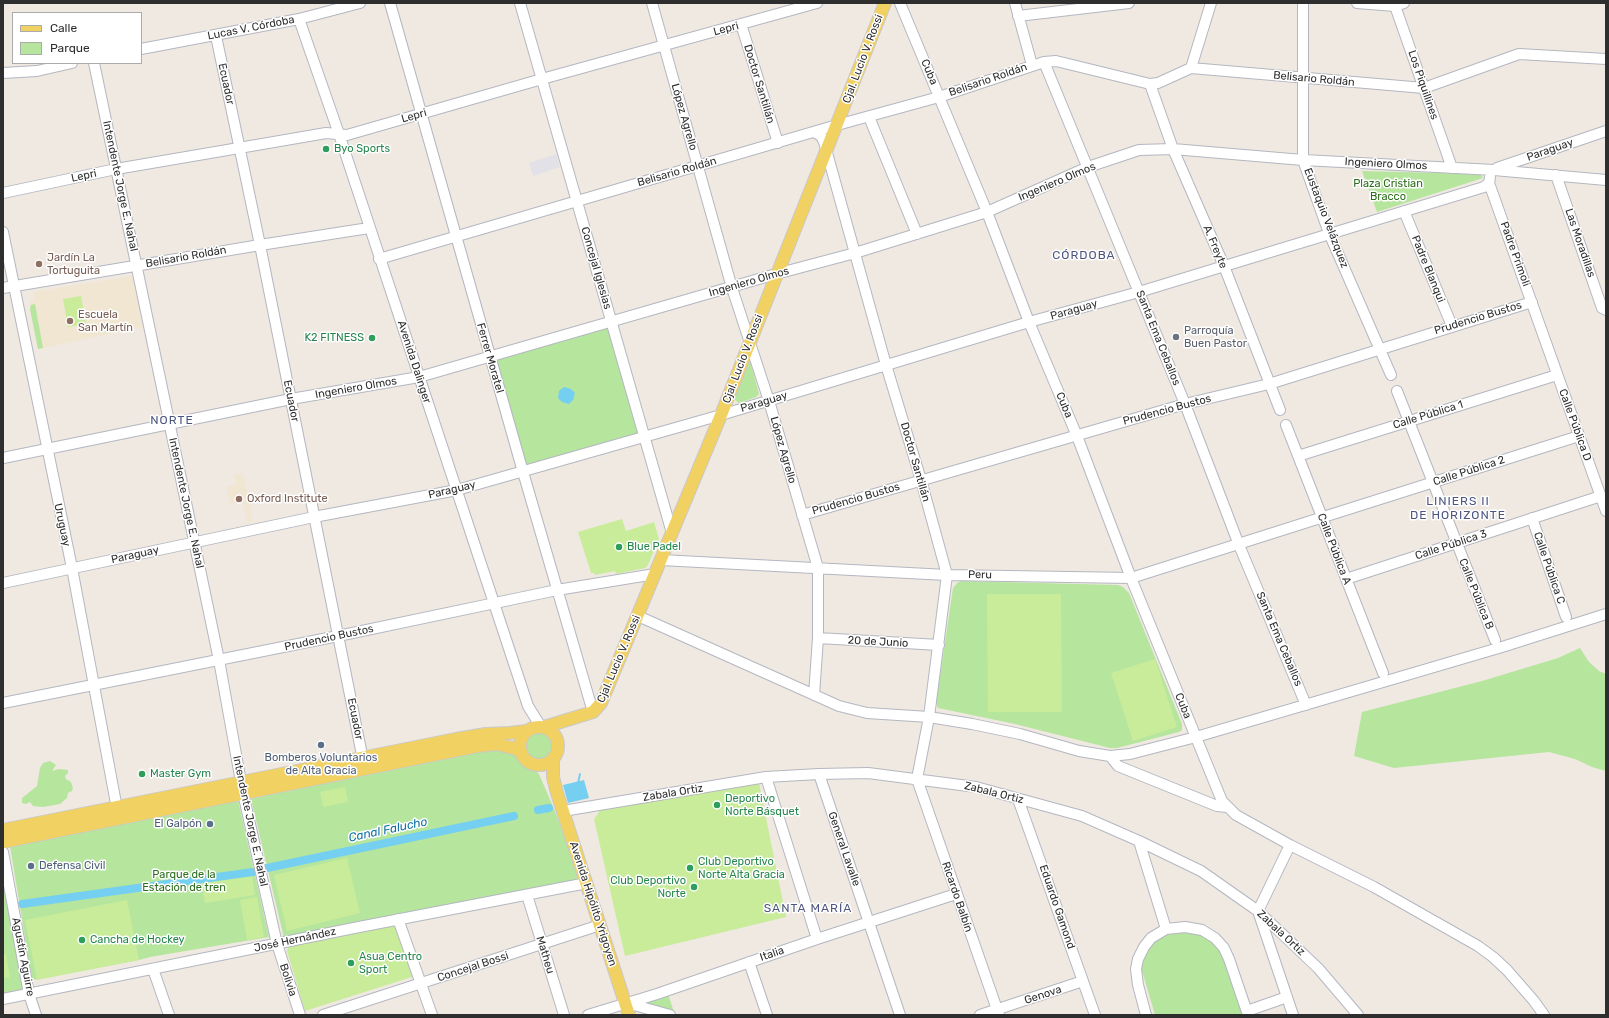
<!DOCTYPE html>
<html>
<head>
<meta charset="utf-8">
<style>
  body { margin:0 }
  #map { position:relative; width:1609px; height:1018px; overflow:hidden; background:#efe9e1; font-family:Rubik,sans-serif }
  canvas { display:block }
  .frame { position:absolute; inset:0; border:4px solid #2e2e2e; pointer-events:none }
  .legend { position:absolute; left:12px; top:12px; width:130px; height:52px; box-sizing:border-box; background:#fff; border:1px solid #ababab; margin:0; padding:5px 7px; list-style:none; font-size:12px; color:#2e2e2e }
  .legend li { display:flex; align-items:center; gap:8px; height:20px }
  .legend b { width:20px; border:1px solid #ababab }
</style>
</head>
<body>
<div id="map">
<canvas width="1609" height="1018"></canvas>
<div class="frame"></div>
<ul class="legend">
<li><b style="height:5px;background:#f2d163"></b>Calle</li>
<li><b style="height:11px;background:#b6e59e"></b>Parque</li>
</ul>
</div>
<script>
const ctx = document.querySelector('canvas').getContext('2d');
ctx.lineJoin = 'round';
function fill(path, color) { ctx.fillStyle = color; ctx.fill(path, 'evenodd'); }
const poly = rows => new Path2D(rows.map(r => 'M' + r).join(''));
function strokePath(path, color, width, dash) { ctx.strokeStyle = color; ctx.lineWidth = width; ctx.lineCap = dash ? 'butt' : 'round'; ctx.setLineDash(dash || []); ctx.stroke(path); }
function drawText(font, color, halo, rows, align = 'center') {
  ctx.font = font + ' Rubik,sans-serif'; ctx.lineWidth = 3; ctx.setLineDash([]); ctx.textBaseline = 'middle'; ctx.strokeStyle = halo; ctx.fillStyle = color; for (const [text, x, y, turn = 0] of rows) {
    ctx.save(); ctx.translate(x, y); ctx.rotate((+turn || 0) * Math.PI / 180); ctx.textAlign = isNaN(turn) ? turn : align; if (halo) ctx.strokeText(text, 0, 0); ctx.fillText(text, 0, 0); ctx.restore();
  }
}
fill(poly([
  [556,154,560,167,533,176,529,163]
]), '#e3e1e8');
fill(poly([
  [131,276,133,277,143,327,38,349,30,309,31,307,30,301,34,300,33,292],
  [243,473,253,522,250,522,248,523,243,502,230,504,226,487,236,485,234,475]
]), '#f0e6d1');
fill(poly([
  [1362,171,1479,174,1481,175,1483,178,1377,212],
  [35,304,43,348,38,349,30,309,31,305],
  [609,327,639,435,524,467,495,359],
  [749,357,759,394,756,397,739,403,734,399],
  [961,581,1118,585,1123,587,1129,593,1182,724,1182,730,1179,732,1117,748,1110,748,1015,724,938,708,936,703,953,588,957,583],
  [1580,648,1589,662,1599,671,1606,674,1606,771,1592,767,1575,759,1549,752,1394,768,1354,756,1362,712,1482,681,1558,658],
  '522 746a17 17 0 1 1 34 0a17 17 0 1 1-34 0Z',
  [495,750,506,751,517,755,525,765,534,769,539,774,555,811,580,880,284,938,251,799,344,778,475,752],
  [50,761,56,765,52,771,59,769,68,770,68,773,65,776,66,779,71,782,73,788,72,791,68,793,67,798,60,804,43,807,33,806,30,802,26,804,22,803,22,798,37,786,40,768,43,763],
  [238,800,269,937,150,957,139,960,32,980,10,846],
  [3,880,24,991,3,994],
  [1184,931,1201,933,1218,944,1245,1015,1155,1015,1140,964,1151,945,1157,940,1169,933],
  [667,991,675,1015,631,1002]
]), '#b6e59e');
fill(poly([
  [81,296,86,324,68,327,63,299],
  [622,519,626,531,654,522,659,539,648,565,645,568,616,574,615,571,595,575,594,573,591,573,578,532],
  [987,594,1061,594,1062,712,988,712],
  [1155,659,1177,727,1133,741,1111,673],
  [759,783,786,917,625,956,594,819,602,808],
  [345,787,348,802,323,807,320,792],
  [347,858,360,913,287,931,274,875],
  [252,874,255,895,205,903,201,882],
  [257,897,264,937,247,940,240,900],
  [127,900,139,960,37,980,25,920],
  [398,925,415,976,305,1011,287,951,288,947],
  [3,954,6,954,10,977,3,978]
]), '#c9ec9a');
fill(poly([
  [564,387,571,389,575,393,573,400,569,404,562,402,558,398,559,391],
  [584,780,589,798,568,803,563,785]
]), '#75cff0');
strokePath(poly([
  [578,783,580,774]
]), '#75cff0', 2);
strokePath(poly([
  [538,810,549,808],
  [267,868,514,816],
  [22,904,253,872]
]), '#75cff0', 8);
const minor = poly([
  [390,3,523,472,593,712],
  [520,3,672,533],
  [652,3,732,288,769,401,818,568,818,638,814,695],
  [900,3,987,212,1029,322,1077,436,1131,578,1222,801,1236,815,1290,845,1374,887,1478,946,1493,957,1507,970,1534,1001,1544,1015],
  [1015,3,1032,65],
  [1303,3,1303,160,1329,233,1391,375],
  [1357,3,1395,6,1404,3],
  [1394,3,1452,168],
  [1018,16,1129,3],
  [299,19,339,134,528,706,541,727],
  [741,24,778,143],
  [216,36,260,245,364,765],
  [141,49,299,19,360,3],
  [1044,62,1185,404,1239,545,1306,705],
  [94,63,219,660,243,793,277,944,300,1015],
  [1191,68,1211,3],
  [3,73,37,71,72,63],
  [1150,84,1173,149,1224,266,1280,410],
  [869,117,917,234],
  [814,132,821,136,824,142,886,365,921,480,947,575,929,717,917,779,999,1015],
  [1497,168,1606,131],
  [1556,175,1602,308,1606,310],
  [1490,177,1489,183,1606,511],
  [3,193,116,169,239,148,326,133,347,135,542,79,817,3],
  [1404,211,1452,326],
  [3,232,72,568,118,814],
  [379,259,837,125,939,97,1044,62,1056,61,1150,84,1158,83,1191,68,1424,88,1519,54,1606,59],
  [3,288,260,245,369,228],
  [1397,391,1495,640],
  [1286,425,1383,673],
  [1298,456,1557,375],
  [3,458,291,399,419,377,776,274,855,253,987,212,1088,167,1139,150,1173,149,1303,160,1494,170,1606,180],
  [802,515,1185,404,1269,384,1532,302],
  [1532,518,1566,617],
  [661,560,947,575,1131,578,1579,436],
  [1346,579,1601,496],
  [3,583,314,517,457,490,721,415,1029,322,1139,292,1484,187,1489,183],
  [638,616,839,706,867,713,929,717,972,724,1020,734,1079,751,1110,756,1130,754,1196,737,1502,647,1606,614],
  [818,638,939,645],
  [3,703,338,636,557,590,655,574],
  [1110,756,1118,766,1217,806,1227,807],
  [819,774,900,1015],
  [766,777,817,939],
  [1018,799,1095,1015],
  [563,811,766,777,819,774,868,773,976,787,1082,816,1139,841,1201,871,1258,911,1318,968,1358,1015],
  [1139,841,1166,929],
  [1290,845,1258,911,1293,1015],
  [3,852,29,994,36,1015],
  [527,895,564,1015],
  [398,919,432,1015],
  [749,962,767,1015],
  [153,969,169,1015],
  [3,999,354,928,587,883],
  [627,1003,670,1015],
  [1247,1011,1287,997],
  [323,1015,600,925],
  [588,1015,657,994,817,939,956,894],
  [980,1015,1083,981],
  [1146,1015,1138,985,1136,969,1138,959,1144,947,1151,938,1166,929,1185,927,1202,930,1215,938,1224,948,1229,959,1248,1015]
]);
const major = poly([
  '520 746a19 19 0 1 1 38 0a19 19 0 1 1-38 0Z',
  [544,727,593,712,601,703,721,415,885,3],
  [553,759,553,777,557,793,629,1015],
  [3,830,456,739,486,734,510,733,527,731],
  [3,842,478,746,497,744,520,750]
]);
strokePath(minor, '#b4b7c1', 12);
strokePath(major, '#c9c9c9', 14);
strokePath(minor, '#fff', 10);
strokePath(major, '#f2d163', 12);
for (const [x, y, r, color] of [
  [326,149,4,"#2e9e5b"],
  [39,264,4,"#8d6e63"],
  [70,321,4,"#8d6e63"],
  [1176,337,4,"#6b7280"],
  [372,338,4,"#2e9e5b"],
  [239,499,4,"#8d6e63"],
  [619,547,4,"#2e9e5b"],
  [321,745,4,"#5c6f8a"],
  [142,774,4,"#2e9e5b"],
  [717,805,4,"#2e9e5b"],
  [210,824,4,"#5c6f8a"],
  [31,866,4,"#5c6f8a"],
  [690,868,4,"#2e9e5b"],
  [694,887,4,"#2e9e5b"],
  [82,940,4,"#2e9e5b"],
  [351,963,4,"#2e9e5b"]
]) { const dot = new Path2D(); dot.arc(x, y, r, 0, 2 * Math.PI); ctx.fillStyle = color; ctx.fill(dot); strokePath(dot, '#fff', 1.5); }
drawText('11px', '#2e2e2e', '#fff', [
  ["Lucas V. Córdoba",251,28,-11],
  ["Lepri",726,29,-15],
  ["Cjal. Lucio V. Rossi",863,59,-69],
  ["Cuba",929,72,67],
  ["Belisario Roldán",1314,79,5],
  ["Belisario Roldán",988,80,-19],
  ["Ecuador",226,84,78],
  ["Doctor Santillán",759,84,73],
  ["Los Piquillines",1423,85,71],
  ["Lepri",414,116,-16],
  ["López Agrello",684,117,74],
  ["Paraguay",1550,150,-19],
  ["Ingeniero Olmos",1386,164,3],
  ["Belisario Roldán",677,172,-16],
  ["Lepri",84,176,-12],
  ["Ingeniero Olmos",1057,182,-23],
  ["Intendente Jorge E. Nahal",120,186,78],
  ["Eustaquio Velázquez",1326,218,69],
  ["Las Moradillas",1580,243,71],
  ["A. Freyte",1215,247,67],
  ["Padre Primoli",1515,254,70],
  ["Belisario Roldán",186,257,-10],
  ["Concejal Iglesias",596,268,74],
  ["Padre Blanqui",1428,269,68],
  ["Ingeniero Olmos",749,282,-16],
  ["Paraguay",1074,310,-16],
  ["Prudencio Bustos",1478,318,-17],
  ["Santa Ema Ceballos",1158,338,68],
  ["Ferrer Moratel",490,358,74],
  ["Cjal. Lucio V. Rossi",743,359,-69],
  ["Avenida Dalinger",414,362,72],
  ["Ingeniero Olmos",356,388,-10],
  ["Ecuador",291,401,79],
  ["Paraguay",764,402,-17],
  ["Cuba",1064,405,67],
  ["Prudencio Bustos",1167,410,-15],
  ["Calle Pública 1",1428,415,-17],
  ["Calle Pública D",1575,425,70],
  ["López Agrello",783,450,74],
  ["Doctor Santillán",915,462,74],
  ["Calle Pública 2",1469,471,-18],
  ["Paraguay",452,490,-13],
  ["Prudencio Bustos",856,499,-16],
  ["Intendente Jorge E. Nahal",186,503,78],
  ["Uruguay",62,525,78],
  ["Calle Pública 3",1451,545,-18],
  ["Calle Pública A",1334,549,69],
  ["Paraguay",135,555,-12],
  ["Calle Pública C",1549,568,71],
  ["Peru",980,575,1],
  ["Calle Pública B",1476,594,68],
  ["Prudencio Bustos",329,638,-12],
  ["Santa Ema Ceballos",1279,639,67],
  ["20 de Junio",878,642,3],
  ["Cjal. Lucio V. Rossi",619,659,-67],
  ["Cuba",1183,706,68],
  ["Ecuador",355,719,79],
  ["Zabala Ortiz",673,793,-9],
  ["Zabala Ortiz",994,793,14],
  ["Intendente Jorge E. Nahal",250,821,78],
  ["General Lavalle",844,849,71],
  ["Ricardo Balbín",957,897,71],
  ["Avenida Hipólito Yrigoyen",593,904,72],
  ["Eduardo Gamond",1057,907,71],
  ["Zabala Ortiz",1281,933,43],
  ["José Hernández",295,940,-12],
  ["Italia",772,954,-19],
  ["Matheu",545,955,73],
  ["Agustín Aguirre",23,957,79],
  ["Concejal Bossi",473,967,-18],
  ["Bolivia",288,980,72],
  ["Genova",1043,995,-18]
]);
drawText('11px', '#27864d', '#fff', [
  ["Byo Sports",334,149],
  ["K2 FITNESS",364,338,"right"],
  ["Blue Padel",627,547],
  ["Master Gym",150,774],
  ["Deportivo",725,799],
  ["Norte Básquet",725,812],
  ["Club Deportivo",698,862],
  ["Norte Alta Gracia",698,875],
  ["Club Deportivo",686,881,"right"],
  ["Norte",686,894,"right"],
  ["Cancha de Hockey",90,940],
  ["Asua Centro",359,957],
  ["Sport",359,970]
], 'left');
drawText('11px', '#2c6e1b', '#fff', [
  ["Plaza Cristian",1388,184],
  ["Bracco",1388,197],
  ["Parque de la",184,875],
  ["Estación de tren",184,888]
]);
drawText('11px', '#785e54', '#fff', [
  ["Jardín La",47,258],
  ["Tortuguita",47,271],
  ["Escuela",78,315],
  ["San Martín",78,328],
  ["Oxford Institute",247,499]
], 'left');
drawText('11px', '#5b616d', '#fff', [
  ["Parroquía",1184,331],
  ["Buen Pastor",1184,344]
], 'left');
drawText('11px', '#4e5e75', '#fff', [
  ["Bomberos Voluntarios",321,758],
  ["de Alta Gracia",321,771],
  ["El Galpón",202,824,"right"],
  ["Defensa Civil",39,866,"left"]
]);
ctx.letterSpacing = '1px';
drawText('12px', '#4d5680', '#fff', [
  ["CÓRDOBA",1084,256],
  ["NORTE",172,421],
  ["LINIERS II",1458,502],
  ["DE HORIZONTE",1458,516],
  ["SANTA MARÍA",808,909]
]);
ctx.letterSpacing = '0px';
drawText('italic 12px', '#0d6fa3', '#fff', [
  ["Canal Falucho",388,830,-12]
]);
</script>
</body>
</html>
